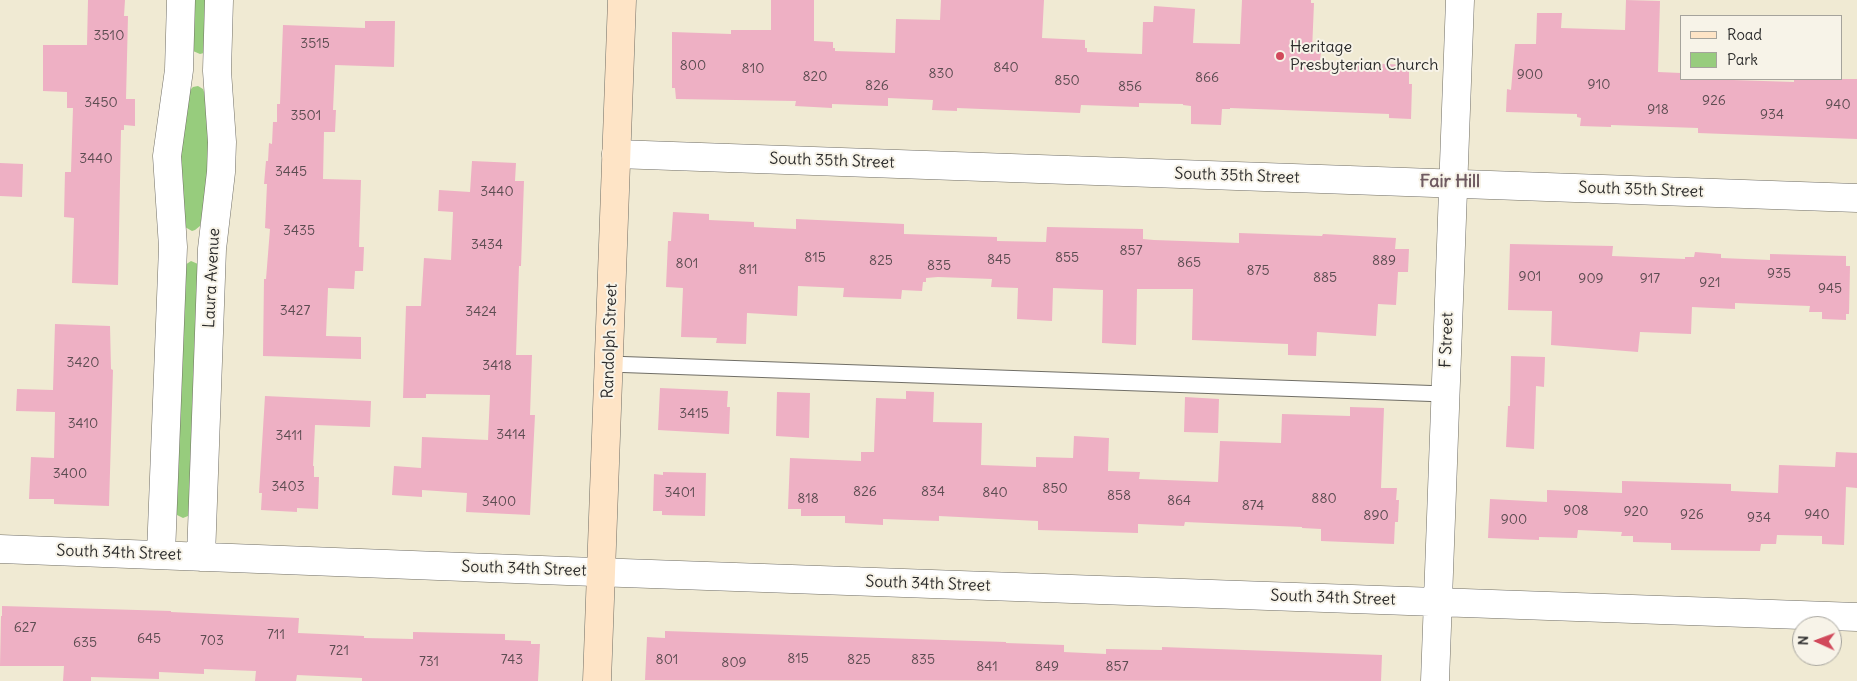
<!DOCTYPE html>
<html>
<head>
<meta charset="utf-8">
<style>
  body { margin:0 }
  #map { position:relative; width:1857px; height:681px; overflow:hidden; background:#f0ead3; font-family:Delius,sans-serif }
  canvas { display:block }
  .legend { position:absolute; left:1680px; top:15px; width:162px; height:65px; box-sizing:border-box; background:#f7f3e8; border:1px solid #a5a39c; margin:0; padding:6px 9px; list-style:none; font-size:15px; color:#2b2b2b }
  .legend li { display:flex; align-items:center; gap:10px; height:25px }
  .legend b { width:25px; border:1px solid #a5a39c }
  .north { position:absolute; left:1792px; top:616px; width:50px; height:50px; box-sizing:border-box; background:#f7f3e8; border:1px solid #a5a39c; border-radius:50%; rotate:272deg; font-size:14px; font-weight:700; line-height:20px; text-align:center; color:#2b2b2b }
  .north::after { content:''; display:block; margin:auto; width:18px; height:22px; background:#d1495b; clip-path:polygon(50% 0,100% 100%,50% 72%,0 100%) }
</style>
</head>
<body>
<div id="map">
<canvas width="1857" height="681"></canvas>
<ul class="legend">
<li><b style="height:6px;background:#fee4c6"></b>Road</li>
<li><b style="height:14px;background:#97cc7d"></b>Park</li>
</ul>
<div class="north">N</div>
</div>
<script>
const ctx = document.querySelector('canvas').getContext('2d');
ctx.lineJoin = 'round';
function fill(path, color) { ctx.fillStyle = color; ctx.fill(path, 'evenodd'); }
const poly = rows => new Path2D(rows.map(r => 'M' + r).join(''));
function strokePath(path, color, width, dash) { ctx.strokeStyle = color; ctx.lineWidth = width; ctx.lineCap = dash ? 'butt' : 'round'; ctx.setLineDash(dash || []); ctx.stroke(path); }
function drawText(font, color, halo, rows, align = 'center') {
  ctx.font = font + ' Delius,sans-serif'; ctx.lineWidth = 4; ctx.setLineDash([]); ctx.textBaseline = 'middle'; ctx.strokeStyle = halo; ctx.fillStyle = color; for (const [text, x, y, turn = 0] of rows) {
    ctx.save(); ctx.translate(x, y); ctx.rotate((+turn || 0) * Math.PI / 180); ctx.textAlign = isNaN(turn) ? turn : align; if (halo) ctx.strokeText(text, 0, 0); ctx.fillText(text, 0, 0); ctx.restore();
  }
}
fill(poly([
  [193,0,209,0,204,53,200,54,193,51],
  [198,86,203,89,205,95,211,145,204,205,200,226,195,230,192,231,185,227,177,161,189,91,193,87],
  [191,261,198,264,191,511,188,516,183,518,175,514,185,265]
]), '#97cc7d');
fill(poly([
  [88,0,125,0,124,16,128,16,126,99,135,99,135,126,124,125,124,130,121,130,118,285,72,283,74,218,64,217,65,172,71,172,73,108,67,108,67,92,43,91,43,45,87,45],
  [771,0,814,0,814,41,833,42,833,48,835,48,835,51,895,53,896,19,940,20,941,0,1044,0,1042,38,1085,40,1085,48,1087,48,1087,52,1142,54,1143,22,1153,22,1154,6,1195,9,1193,43,1240,44,1242,0,1311,0,1311,3,1314,3,1312,51,1321,52,1320,61,1409,65,1409,84,1412,84,1411,119,1389,118,1389,114,1230,108,1230,109,1222,109,1221,125,1191,124,1191,106,1183,105,1183,104,1139,103,1139,107,1081,105,1080,113,957,108,957,111,932,110,933,100,888,98,888,106,832,104,832,108,795,106,796,101,676,99,675,88,672,88,672,32,731,34,731,30,771,30],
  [1626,0,1660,1,1658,72,1681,73,1681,79,1733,79,1733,80,1794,82,1794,79,1857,79,1857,139,1698,133,1698,128,1611,125,1611,127,1580,126,1581,118,1577,117,1577,114,1506,112,1507,89,1511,90,1515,44,1536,44,1537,13,1562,13,1561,28,1625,30],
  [365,21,395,21,394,67,335,65,333,110,336,110,335,132,324,132,323,179,361,180,359,247,364,247,363,271,355,271,354,289,328,288,326,336,361,337,361,359,263,356,264,279,266,279,270,229,265,228,267,184,264,184,266,161,268,161,269,143,272,144,273,122,277,122,277,104,280,104,283,25,365,28],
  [472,161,516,163,515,181,524,181,521,266,519,266,516,355,532,355,530,415,535,415,530,515,466,512,467,493,422,490,422,497,392,495,394,466,421,468,422,437,488,440,490,395,426,394,426,398,403,398,406,306,421,306,424,258,451,260,453,212,438,211,439,190,470,192],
  [0,163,23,164,22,197,0,196],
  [673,212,709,214,709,220,754,222,754,227,796,229,796,219,904,224,904,234,997,237,997,241,1046,242,1047,227,1143,229,1143,239,1154,240,1239,243,1239,233,1322,236,1323,234,1396,238,1395,249,1409,249,1408,272,1398,272,1396,305,1378,304,1376,336,1317,332,1316,356,1288,355,1288,344,1192,340,1193,289,1137,289,1136,345,1102,343,1103,290,1053,288,1052,321,1017,319,1018,288,991,287,992,279,938,277,926,278,926,282,923,282,922,291,902,290,901,299,843,297,844,288,798,286,797,316,747,313,746,344,716,343,717,338,681,337,683,288,666,287,668,241,671,241],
  [1510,244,1613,246,1612,256,1685,259,1685,257,1694,257,1695,252,1721,254,1721,258,1770,260,1770,254,1846,256,1846,266,1850,266,1849,314,1846,314,1846,320,1822,319,1822,312,1809,312,1810,306,1735,303,1735,309,1692,307,1691,334,1640,332,1638,352,1551,345,1552,311,1508,310],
  [55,324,110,326,111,369,113,370,109,506,54,504,54,499,29,499,31,457,54,458,55,412,16,411,17,389,53,390],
  [1511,356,1545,357,1544,387,1536,386,1534,449,1506,447,1508,406,1510,406],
  [660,388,728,391,727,407,730,407,729,434,658,430],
  [906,391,934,392,933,422,982,423,981,465,1036,467,1036,457,1073,458,1074,436,1109,438,1108,471,1140,472,1139,479,1218,482,1220,441,1281,443,1282,414,1350,416,1350,407,1384,408,1381,488,1397,488,1396,500,1399,500,1398,522,1395,522,1394,544,1321,541,1321,529,1302,528,1302,527,1185,522,1184,526,1138,524,1138,533,1038,530,1038,521,939,516,939,521,883,519,883,525,845,523,845,516,801,516,801,509,788,509,790,458,861,461,861,452,874,452,876,398,906,399],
  [777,392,810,393,809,438,776,436],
  [265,396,371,401,370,427,315,425,313,466,314,466,314,477,319,477,318,509,297,508,297,512,261,510,262,493,259,493],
  [1185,397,1219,399,1218,433,1184,432],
  [1836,452,1857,453,1857,488,1846,487,1844,545,1822,544,1822,536,1777,535,1776,544,1761,544,1760,551,1671,550,1671,543,1633,542,1633,536,1621,536,1622,532,1578,530,1577,538,1539,537,1539,540,1488,538,1490,499,1547,502,1547,490,1622,493,1622,481,1731,484,1731,491,1778,493,1779,465,1835,467],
  [663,472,706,473,705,516,662,515,662,511,653,511,654,474,663,475],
  [2,606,171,611,171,612,299,618,298,633,364,636,364,638,413,639,413,632,505,634,505,640,531,641,531,644,540,644,538,681,362,681,362,678,297,675,296,681,255,681,256,671,204,669,204,674,159,672,159,679,91,677,91,681,63,681,64,666,0,666,1,616,2,616],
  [665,631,1006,642,1006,643,1064,645,1064,652,1106,654,1106,649,1162,650,1162,647,1382,655,1381,681,645,680,647,637,665,638]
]), '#eeb0c4');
const service = poly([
  [609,364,1445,394]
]);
const minor = poly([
  [616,154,1857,198],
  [0,549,567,571,1857,617],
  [161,554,173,247,167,156,179,70,181,0],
  [201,557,212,249,221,172,222,142,217,71,219,0],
  [1435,681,1460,0]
]);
const secondary = poly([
  [597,681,622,0]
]);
strokePath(service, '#706e66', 17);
strokePath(minor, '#706e66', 29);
strokePath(secondary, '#706e66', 29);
strokePath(service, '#fff', 15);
strokePath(minor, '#fff', 28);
strokePath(secondary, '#fee4c6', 28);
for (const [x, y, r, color] of [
  [1280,56,5,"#d1495b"]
]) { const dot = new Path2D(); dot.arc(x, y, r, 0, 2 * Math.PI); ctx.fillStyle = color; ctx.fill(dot); strokePath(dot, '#f7f3e8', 2); }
drawText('14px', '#5c4c51', null, [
  ["3510",109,36],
  ["3515",315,44],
  ["800",693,66],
  ["840",1006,68],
  ["810",753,69],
  ["830",941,74],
  ["900",1530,75],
  ["820",815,77],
  ["866",1207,78],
  ["850",1067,81],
  ["910",1599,85],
  ["826",877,86],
  ["856",1130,87],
  ["926",1714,101],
  ["3450",101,103],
  ["940",1838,105],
  ["918",1658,110],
  ["934",1772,115],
  ["3501",306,116],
  ["3440",96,159],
  ["3445",291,172],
  ["3440",497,192],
  ["3435",299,231],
  ["3434",487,245],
  ["857",1131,251],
  ["815",815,258],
  ["855",1067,258],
  ["845",999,260],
  ["825",881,261],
  ["889",1384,261],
  ["865",1189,263],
  ["801",687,264],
  ["835",939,266],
  ["811",748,270],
  ["875",1258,271],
  ["935",1779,274],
  ["901",1530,277],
  ["885",1325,278],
  ["909",1591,279],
  ["917",1650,279],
  ["921",1710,283],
  ["945",1830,289],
  ["3427",295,311],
  ["3424",481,312],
  ["3420",83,363],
  ["3418",497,366],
  ["3415",694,414],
  ["3410",83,424],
  ["3414",511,435],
  ["3411",289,436],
  ["3400",70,474],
  ["3403",288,487],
  ["850",1055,489],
  ["826",865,492],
  ["834",933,492],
  ["3401",680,493],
  ["840",995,493],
  ["858",1119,496],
  ["818",808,499],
  ["880",1324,499],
  ["864",1179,501],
  ["3400",499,502],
  ["874",1253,506],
  ["908",1576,511],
  ["920",1636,512],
  ["926",1692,515],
  ["940",1817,515],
  ["890",1376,516],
  ["934",1759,518],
  ["900",1514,520],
  ["627",25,628],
  ["711",276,635],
  ["645",149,639],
  ["703",212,641],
  ["635",85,643],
  ["721",339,651],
  ["815",798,659],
  ["743",512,660],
  ["801",667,660],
  ["825",859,660],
  ["835",923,660],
  ["731",429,662],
  ["809",734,663],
  ["841",987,667],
  ["849",1047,667],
  ["857",1117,667]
]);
drawText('16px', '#2b2b2b', '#f7f3e8', [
  ["Heritage",1290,47],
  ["Presbyterian Church",1290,65]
], 'left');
drawText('16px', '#2b2b2b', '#f7f3e8', [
  ["South 35th Street",832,161,2],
  ["South 35th Street",1237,176,2],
  ["South 35th Street",1641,190,2],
  ["Laura Avenue",212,278,-87],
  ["F Street",1447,340,-88],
  ["Randolph Street",610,341,-88],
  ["South 34th Street",119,553,2],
  ["South 34th Street",524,569,2],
  ["South 34th Street",928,584,2],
  ["South 34th Street",1333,598,2]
]);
drawText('bold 18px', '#6f5a61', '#f7f3e8', [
  ["Fair Hill",1450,182]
]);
</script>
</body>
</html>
